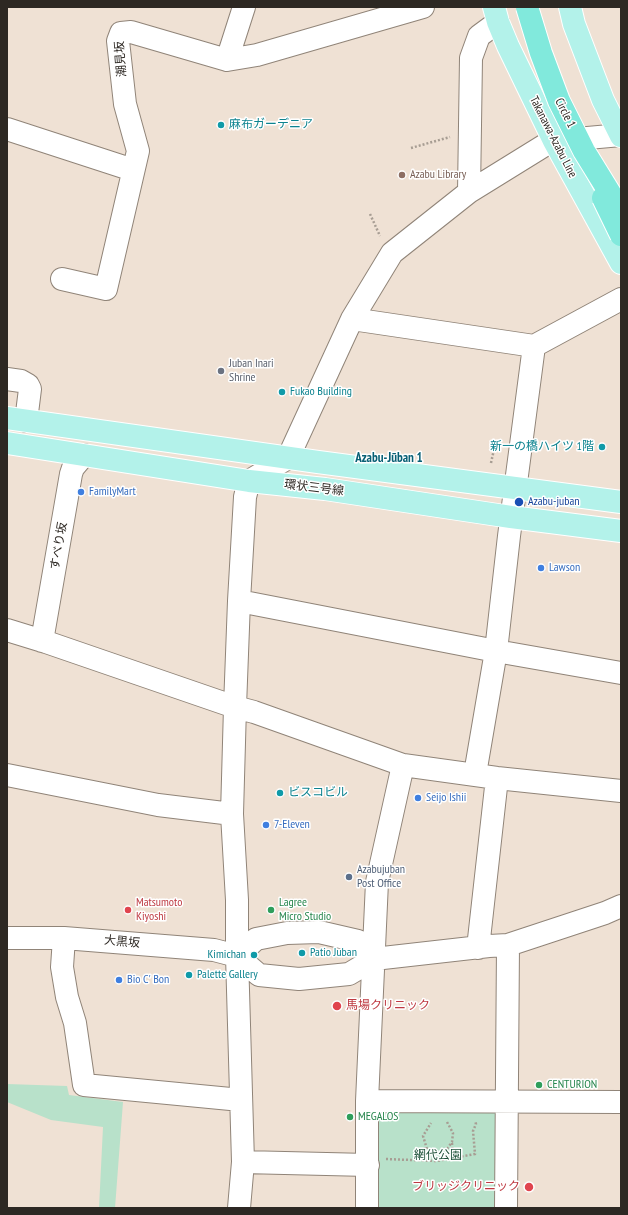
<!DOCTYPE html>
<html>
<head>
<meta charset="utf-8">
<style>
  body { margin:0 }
  #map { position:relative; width:628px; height:1215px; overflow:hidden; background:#efe1d4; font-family:"PT Sans Narrow",sans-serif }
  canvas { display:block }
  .frame { position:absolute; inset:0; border:8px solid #2d2823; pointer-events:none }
</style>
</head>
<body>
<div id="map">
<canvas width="628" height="1215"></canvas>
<div class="frame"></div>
</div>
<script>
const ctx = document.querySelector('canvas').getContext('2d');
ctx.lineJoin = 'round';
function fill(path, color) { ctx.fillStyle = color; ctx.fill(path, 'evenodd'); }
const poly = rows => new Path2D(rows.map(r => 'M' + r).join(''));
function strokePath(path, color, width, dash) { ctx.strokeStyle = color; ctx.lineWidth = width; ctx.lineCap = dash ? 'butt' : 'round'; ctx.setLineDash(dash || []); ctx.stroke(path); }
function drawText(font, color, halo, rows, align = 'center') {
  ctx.font = font + ' "PT Sans Narrow","Noto Sans JP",sans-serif'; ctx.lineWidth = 3; ctx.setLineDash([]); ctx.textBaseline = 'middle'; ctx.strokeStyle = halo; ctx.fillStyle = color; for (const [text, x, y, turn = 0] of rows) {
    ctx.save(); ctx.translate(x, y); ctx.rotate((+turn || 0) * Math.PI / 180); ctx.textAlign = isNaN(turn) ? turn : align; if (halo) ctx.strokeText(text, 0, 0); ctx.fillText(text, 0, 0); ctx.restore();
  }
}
fill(poly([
  [7,1084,67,1086,69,1095,123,1102,115,1208,99,1208,103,1127,51,1120,7,1102],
  [503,1109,501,1201,495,1208,375,1208,374,1112]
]), '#b8e1ca');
const minor = poly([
  [227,60,244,7],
  [7,129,133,170],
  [469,192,471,58,479,36,498,22],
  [62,279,106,289,138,151,125,104,118,41,121,33,131,32,227,60,257,55,423,7],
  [352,319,534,346],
  [7,379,21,381,28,385,30,389,26,421],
  [239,601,496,651,621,673],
  [7,630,46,642,235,707,254,712,403,765,497,778,621,791],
  [42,641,71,474,73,468,84,455],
  [475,774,496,651,509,536,534,346,621,299],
  [7,775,158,805,232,814],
  [7,938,64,938,214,950,237,956],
  [64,938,62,967,67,997,75,1023,84,1085,241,1100],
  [478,948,497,778],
  [374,959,358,941,319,932,287,933,256,939,237,956,259,975,299,979,349,974,374,959,489,946,508,945,605,913,621,906],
  [367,1101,621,1102],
  [243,1162,368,1165],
  [239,1208,243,1162,237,956,237,900,232,814,235,707,239,601,245,497,249,481,288,458,352,319,392,253,469,192,545,145,554,141,621,135],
  [367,1208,367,1101,377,882,403,765],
  [506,1208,508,945]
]);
const major = poly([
  [494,7,498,22,508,46,554,141,621,263],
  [570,7,574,24,603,100,621,136],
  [7,418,318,462,621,502],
  [7,443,249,481,325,489,511,517,621,531]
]);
strokePath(minor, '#908478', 24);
strokePath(major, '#fff', 24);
strokePath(poly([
  [411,148,450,137],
  [370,214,380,236],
  [491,463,496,440],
  [447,1122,453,1133,452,1142,447,1149],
  [452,1143,453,1158],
  [427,1149,423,1136,431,1123],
  [386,1159,437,1161,475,1154,473,1131,476,1124,475,1121],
  [424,1161,425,1147]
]), '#a79d93', 2.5, [2, 2]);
strokePath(minor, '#fff', 22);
strokePath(major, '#b3f2ea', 22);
const highwayBridge = poly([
  [527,7,541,53,559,101,584,151,621,211],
  [603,198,621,235]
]);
strokePath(highwayBridge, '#fff', 24, []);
strokePath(highwayBridge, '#81e9dc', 22);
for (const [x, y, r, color] of [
  [221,125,4,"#0f9aa8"],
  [402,175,4,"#8d6e63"],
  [221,371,4,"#6b7280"],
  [282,392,4,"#0f9aa8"],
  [602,447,4,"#0f9aa8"],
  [81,492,4,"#3f7fe0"],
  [519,502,5,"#1a4fb4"],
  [541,568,4,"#3f7fe0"],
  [280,793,4,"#0f9aa8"],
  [418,798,4,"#3f7fe0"],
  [266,825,4,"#3f7fe0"],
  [349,877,4,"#5c6f8a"],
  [128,910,4,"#e0444e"],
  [271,910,4,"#2e9e5b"],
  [302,953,4,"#0f9aa8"],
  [254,955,4,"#0f9aa8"],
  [189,975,4,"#0f9aa8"],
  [119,980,4,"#3f7fe0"],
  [337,1006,5,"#e0444e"],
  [539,1085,4,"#2e9e5b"],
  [350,1117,4,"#2e9e5b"],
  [529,1187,5,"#e0444e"]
]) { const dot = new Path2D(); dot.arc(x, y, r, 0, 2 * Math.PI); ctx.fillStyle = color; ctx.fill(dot); strokePath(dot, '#fff', 1.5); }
drawText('12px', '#2d2823', '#fff', [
  ["潮見坂",121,59,-94],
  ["Circle 1",565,113,64],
  ["Takanawa-Azabu Line",553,137,63],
  ["環状三号線",314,488,7],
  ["すべり坂",59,546,-80],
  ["大黒坂",122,942,5]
]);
drawText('12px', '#0d838f', '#fff', [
  ["麻布ガーデニア",229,125],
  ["Fukao Building",290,392],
  ["新一の橋ハイツ 1階",594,447,"right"],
  ["ビスコビル",288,793],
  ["Patio Juban",310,953],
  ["Kimichan",246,955,"right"],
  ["Palette Gallery",197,975]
], 'left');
drawText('12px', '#785e54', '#fff', [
  ["Azabu Library",410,175]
], 'left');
drawText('12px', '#5b616d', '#fff', [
  ["Juban Inari",229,364],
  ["Shrine",229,378]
], 'left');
drawText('12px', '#366cbe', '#fff', [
  ["FamilyMart",89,492],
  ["Lawson",549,568],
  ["Seijo Ishii",426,798],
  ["7-Eleven",274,825],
  ["Bio C' Bon",127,980]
], 'left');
drawText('12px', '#164399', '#fff', [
  ["Azabu-juban",528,502]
], 'left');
drawText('12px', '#4e5e75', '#fff', [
  ["Azabujuban",357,870],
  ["Post Office",357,884]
], 'left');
drawText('12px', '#be3a42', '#fff', [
  ["Matsumoto",136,903],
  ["Kiyoshi",136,917],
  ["馬場クリニック",346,1006],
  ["ブリッジクリニック",520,1187,"right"]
], 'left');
drawText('12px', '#27864d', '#fff', [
  ["Lagree",279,903],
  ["Micro Studio",279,917],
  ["CENTURION",547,1085],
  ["MEGALOS",358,1117]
], 'left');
drawText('12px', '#1c5038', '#fff', [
  ["網代公園",438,1156]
]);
drawText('bold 13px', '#096075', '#fff', [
  ["Azabu-Jūban 1",389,458]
]);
</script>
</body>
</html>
